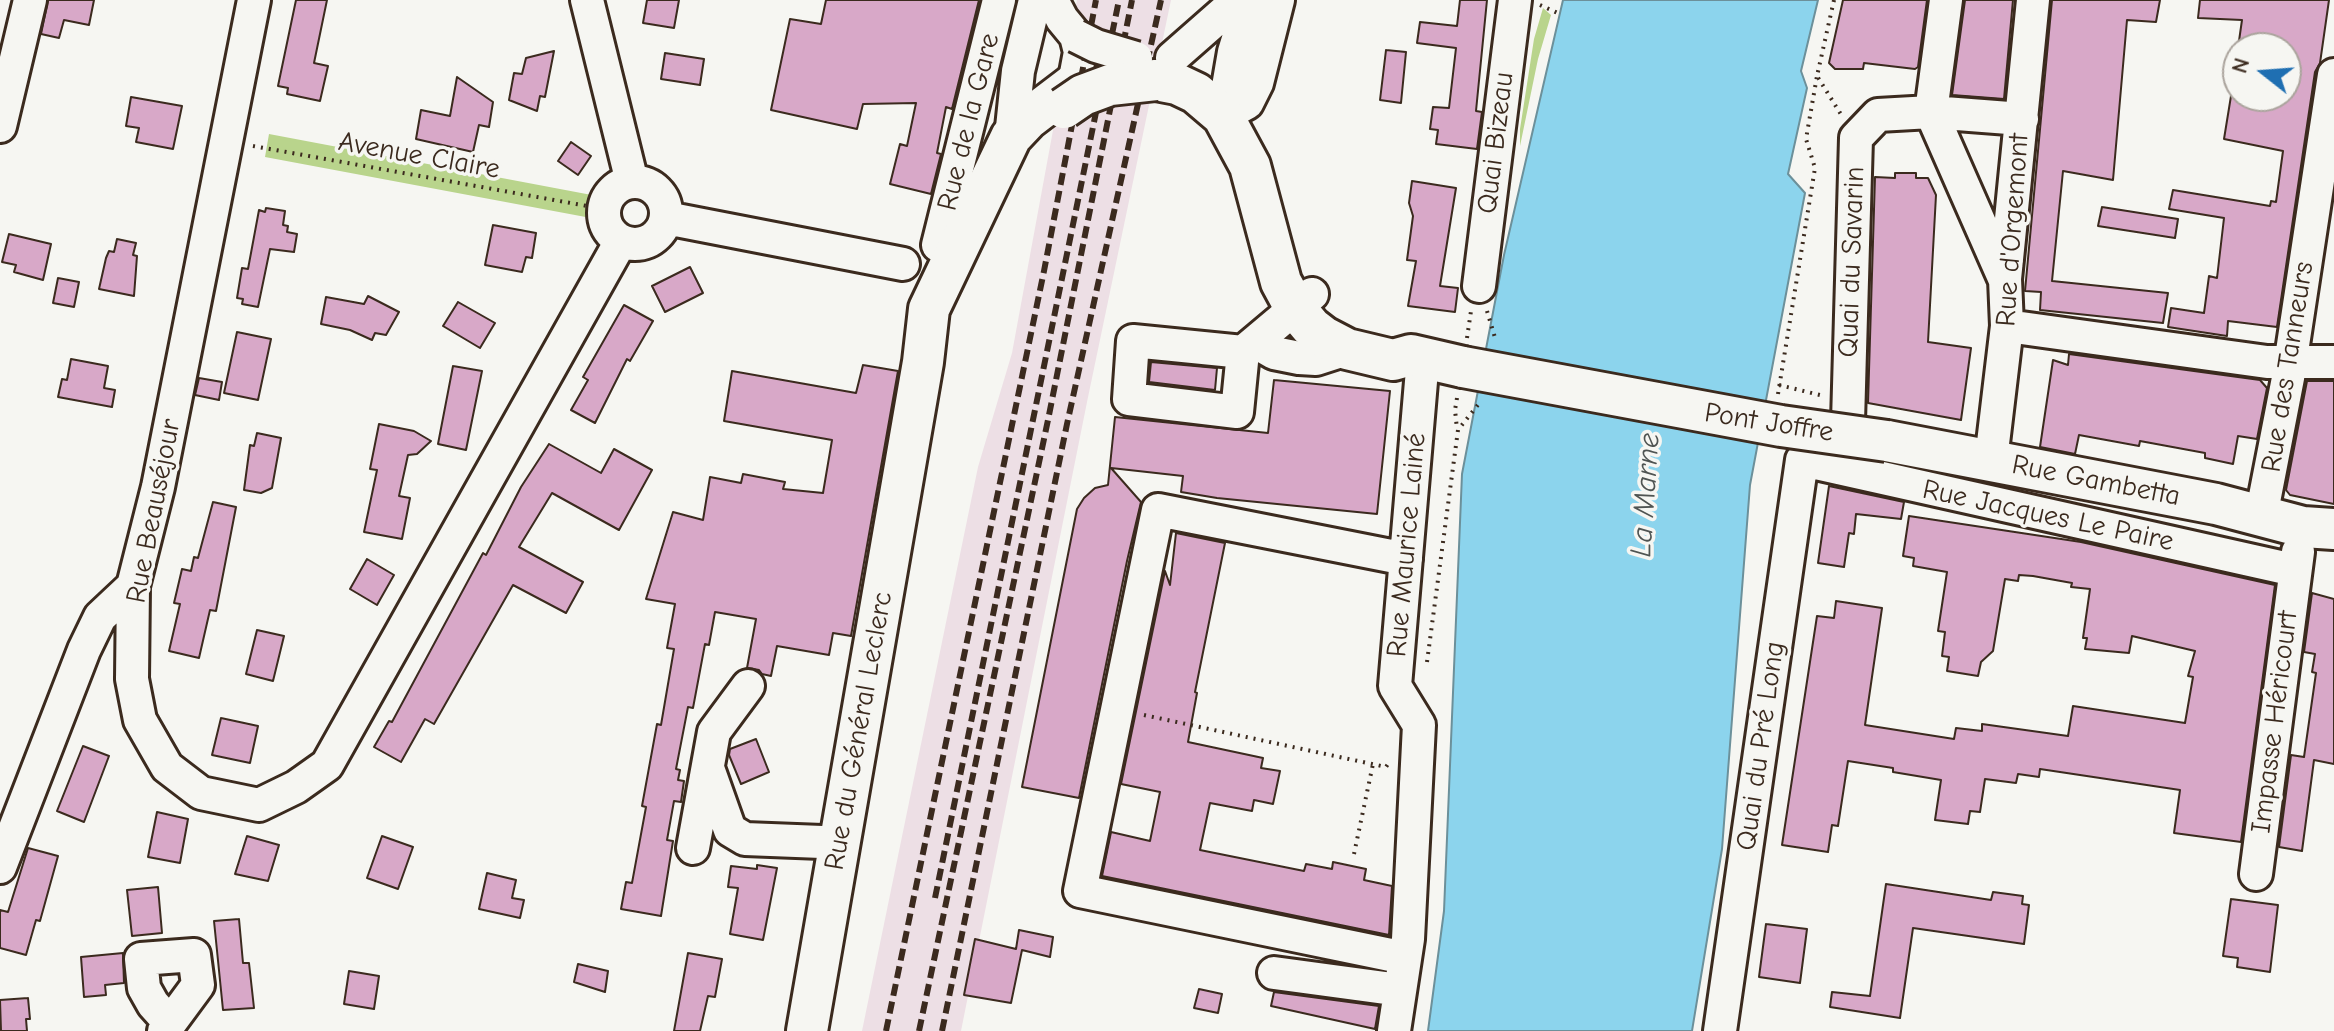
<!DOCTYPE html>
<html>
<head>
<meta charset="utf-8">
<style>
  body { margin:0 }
  #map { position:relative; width:2334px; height:1031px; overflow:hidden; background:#f6f6f2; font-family:"Comic Neue",sans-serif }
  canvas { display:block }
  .north { position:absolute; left:2222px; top:32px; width:80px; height:80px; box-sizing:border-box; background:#f6f6f2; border:2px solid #aba49d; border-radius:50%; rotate:287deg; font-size:22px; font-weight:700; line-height:32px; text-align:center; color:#3b2a1e }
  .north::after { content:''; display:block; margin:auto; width:28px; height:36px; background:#1f6fb2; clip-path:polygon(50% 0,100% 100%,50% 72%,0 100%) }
</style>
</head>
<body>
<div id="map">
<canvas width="2334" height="1031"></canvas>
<div class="north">N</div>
</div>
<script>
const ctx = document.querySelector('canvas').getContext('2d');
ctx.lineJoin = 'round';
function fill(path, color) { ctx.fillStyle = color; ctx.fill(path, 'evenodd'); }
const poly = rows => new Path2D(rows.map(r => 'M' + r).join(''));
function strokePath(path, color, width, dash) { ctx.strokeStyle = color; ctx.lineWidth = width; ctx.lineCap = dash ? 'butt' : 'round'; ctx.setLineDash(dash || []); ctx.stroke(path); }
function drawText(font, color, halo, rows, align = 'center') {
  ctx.font = font + ' "Comic Neue",sans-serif'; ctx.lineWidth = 7; ctx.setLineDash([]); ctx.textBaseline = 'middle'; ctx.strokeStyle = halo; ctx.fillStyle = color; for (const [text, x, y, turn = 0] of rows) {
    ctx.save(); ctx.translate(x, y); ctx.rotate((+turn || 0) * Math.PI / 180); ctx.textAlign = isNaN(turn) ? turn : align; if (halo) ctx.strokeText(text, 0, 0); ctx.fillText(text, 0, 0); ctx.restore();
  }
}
fill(poly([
  [1077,0,1171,0,1087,402,961,1031,862,1031,978,467,1012,353]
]), '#eddfe5');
fill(poly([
  [1543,8,1551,15,1538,59,1520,146,1520,129,1534,39],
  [269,134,597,196,591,218,265,157]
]), '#b9d48c');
const water = poly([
  [1563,0,1818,0,1801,71,1807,88,1788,174,1805,193,1750,485,1722,849,1692,1031,1428,1031,1444,911,1462,474,1504,255,1563,0]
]);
fill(water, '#8cd4ed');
strokePath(water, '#6c909a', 2);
const building = poly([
  [48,0,94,0,89,25,64,20,59,38,41,34,48,0],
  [296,0,327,0,314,63,328,66,320,101,287,94,288,88,278,86,296,0],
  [647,0,679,0,674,28,643,23,647,0],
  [826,0,979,0,952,109,946,107,937,153,941,154,931,194,890,184,900,144,907,146,916,103,863,104,857,129,771,110,790,19,821,24,826,0],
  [1460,0,1487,0,1476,111,1482,112,1477,149,1436,144,1438,130,1430,129,1433,107,1449,108,1456,48,1417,43,1420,22,1457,26,1460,0],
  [1843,0,1927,0,1918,67,1915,69,1864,63,1863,69,1835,69,1829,63,1843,0],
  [1965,0,2013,0,2004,99,1952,95,1965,0],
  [2052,0,2160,0,2156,22,2127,20,2113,180,2063,171,2052,281,2168,293,2163,323,2040,310,2041,292,2025,291,2052,0],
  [2200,0,2329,0,2320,63,2315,72,2277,327,2228,321,2227,336,2168,327,2171,308,2204,313,2209,276,2217,278,2224,218,2169,209,2173,190,2270,206,2271,201,2276,202,2283,151,2224,139,2231,96,2286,96,2286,48,2238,48,2242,20,2198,18,2200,0],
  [1386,50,1406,52,1401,103,1380,100,1386,50],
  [554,51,545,97,540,96,537,111,509,100,514,73,522,74,526,58,554,51],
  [665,53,704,59,700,85,661,79,665,53],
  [457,77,493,102,489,127,479,125,473,152,416,139,421,110,450,116,457,77],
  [131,97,182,106,173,149,136,142,139,128,126,126,131,97],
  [571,142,591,156,578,175,558,161,571,142],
  [1895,173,1916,173,1916,178,1928,178,1936,195,1928,342,1971,348,1961,420,1868,403,1875,177,1895,178,1895,173],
  [1412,181,1456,188,1440,286,1458,288,1455,312,1408,306,1416,261,1407,260,1413,216,1409,203,1412,181],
  [2102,207,2178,219,2175,238,2098,226,2102,207],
  [266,208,285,211,283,225,288,226,287,232,297,234,294,252,270,249,258,307,242,304,243,299,237,298,242,268,248,269,259,210,265,212,266,208],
  [493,225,536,233,532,258,526,257,522,272,485,265,493,225],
  [9,234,51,244,43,280,14,272,16,265,2,262,9,234],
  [117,239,136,243,133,255,137,256,134,296,99,289,106,258,109,251,114,252,117,239],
  [690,267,703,293,665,312,652,286,690,267],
  [58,278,79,282,74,307,53,303,58,278],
  [368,296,399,312,386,335,375,333,372,340,350,330,321,324,326,297,364,304,368,296],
  [458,302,495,323,480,348,443,326,458,302],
  [624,305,653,321,630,361,627,359,595,423,571,410,588,380,583,377,624,305],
  [237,332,271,339,258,400,224,393,237,332],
  [2069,354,2260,380,2267,388,2257,439,2238,436,2233,464,2205,458,2205,453,2140,441,2139,446,2079,435,2075,454,2040,447,2053,360,2068,365,2069,354],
  [71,359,108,366,104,388,115,390,112,407,58,397,62,379,67,380,71,359],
  [1151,362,1217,368,1215,390,1149,382,1151,362],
  [863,365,898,371,851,636,833,633,829,655,777,646,771,676,762,674,759,670,747,668,756,619,715,612,709,645,705,644,693,708,688,707,676,769,680,770,678,780,684,781,681,802,674,801,667,840,673,841,661,916,621,909,626,882,632,883,646,807,642,806,657,724,661,725,674,649,667,648,675,604,646,599,673,512,703,520,710,477,741,483,743,474,785,482,783,489,823,493,832,440,724,421,732,371,856,393,863,365],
  [453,366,482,371,466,450,438,444,453,366],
  [199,378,222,382,219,400,195,395,199,378],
  [1274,380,1390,391,1377,514,1217,498,1181,492,1183,476,1111,468,1141,502,1127,561,1079,798,1022,787,1077,509,1084,498,1095,488,1108,485,1115,417,1268,433,1274,380],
  [2307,381,2334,381,2334,504,2290,495,2286,490,2307,381],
  [379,424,414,431,431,441,417,454,408,455,399,496,410,498,402,539,364,532,377,470,370,469,379,424],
  [257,433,281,438,272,488,261,493,244,490,250,445,254,446,257,433],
  [549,444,601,473,614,449,652,470,619,530,552,493,519,547,583,582,566,613,513,585,434,724,425,719,401,762,374,747,389,721,392,722,483,553,486,555,521,487,549,444],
  [1829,486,1904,502,1901,519,1856,514,1854,534,1849,533,1844,567,1818,563,1829,486],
  [213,502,236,507,216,611,210,610,199,658,169,651,180,604,174,603,182,569,191,571,194,557,198,558,213,502],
  [1909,516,2081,542,2275,585,2241,842,2174,833,2180,790,2040,769,2039,777,2018,774,2016,783,1985,779,1980,812,1970,811,1968,824,1935,820,1941,780,1893,772,1893,768,1848,761,1838,826,1832,825,1828,852,1782,845,1817,616,1834,618,1836,601,1882,608,1865,725,1954,739,1956,728,1982,731,1982,724,2068,736,2073,706,2185,723,2193,677,2188,676,2195,651,2132,636,2129,653,2085,649,2087,638,2083,638,2090,589,2071,587,2072,583,2033,576,2019,575,2018,581,2005,579,1993,651,1981,662,1978,676,1947,671,1949,657,1942,656,1945,632,1938,631,1947,572,1913,566,1914,558,1903,556,1909,516],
  [1176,533,1225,543,1195,692,1197,693,1188,742,1263,758,1261,768,1280,771,1273,804,1254,800,1252,811,1210,803,1200,850,1304,871,1306,864,1332,869,1333,862,1366,869,1364,880,1392,886,1389,935,1102,876,1111,832,1150,841,1160,792,1121,784,1165,571,1170,585,1176,533],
  [367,559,394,575,377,605,350,589,367,559],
  [2312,593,2334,599,2334,764,2314,760,2302,851,2279,847,2291,755,2304,757,2316,673,2312,672,2315,654,2304,652,2312,593],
  [257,630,284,636,273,681,246,674,257,630],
  [221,718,258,726,250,763,212,755,221,718],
  [756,739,769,772,741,784,729,755,730,749,756,739],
  [83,746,109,756,84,822,57,811,83,746],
  [157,812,188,819,180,863,148,857,157,812],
  [247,836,279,845,268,881,235,874,247,836],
  [382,836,413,847,398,889,367,878,382,836],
  [28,848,58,856,40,921,36,920,26,955,0,948,0,910,8,912,28,848],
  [757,865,777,868,763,940,730,934,738,888,728,887,731,866,757,869,757,865],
  [487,873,516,880,512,898,524,900,520,918,479,909,487,873],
  [1886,884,1991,900,1993,892,2023,896,2022,904,2029,905,2024,944,1913,928,1900,1018,1830,1007,1832,992,1870,996,1886,884],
  [158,887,162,933,132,936,127,890,158,887],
  [2231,899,2278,905,2270,972,2237,967,2238,958,2223,956,2231,899],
  [239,919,243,963,249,963,254,1008,223,1010,214,921,239,919],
  [1766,924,1807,929,1800,983,1759,977,1766,924],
  [1019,930,1053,937,1050,957,1022,950,1011,1003,964,995,975,939,1016,949,1019,930],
  [123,953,124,983,105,985,106,995,84,997,81,957,123,953],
  [688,953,722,959,715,997,708,996,700,1031,674,1031,688,953],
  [578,964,608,971,605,992,574,982,578,964],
  [349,971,379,976,374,1009,344,1004,349,971],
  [1199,989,1222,994,1218,1013,1194,1008,1199,989],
  [1274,992,1379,1006,1375,1029,1271,1006,1274,992],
  [28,998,30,1019,26,1019,27,1031,1,1031,0,1000,28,998]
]);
fill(building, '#d8a8c8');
strokePath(building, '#3b2a1e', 2);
const minor = poly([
  [254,0,158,487,133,586,132,679,140,720,167,767,201,793,259,805,296,787,327,765,621,241],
  [587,0,632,182],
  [1052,0,1062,19,1076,36,1080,52,1074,84,1062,105],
  [1172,58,1238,0],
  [1931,112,2004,278],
  [1931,112,1946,0],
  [1223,116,1247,103,1257,83,1278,0],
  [1223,116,1234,52,1250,0],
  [0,126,30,0],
  [1011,137,1018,71,1035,0],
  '604 213a31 31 0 1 1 62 0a31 31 0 1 1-62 0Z',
  [666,218,903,264],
  [938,245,999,0],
  [1479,286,1515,0],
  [2007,326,2267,362,2334,362],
  [1255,342,1274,353,1299,358,1316,359,1347,349],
  [1243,352,1133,341,1129,399,1237,412,1243,352,1312,294],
  [1847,457,1856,138,1878,115,1931,112,2022,119],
  [1991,460,2007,326,2005,279,2033,0],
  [2261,517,2288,378,2334,75],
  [708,768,730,830,745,839,822,842,839,846],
  [693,848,714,732,748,686],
  [0,867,84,650,100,617,133,586],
  [2256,874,2298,552],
  [1405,958,1080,891,1158,510,1406,559],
  [1274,973,1400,990],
  [164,1031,170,1023,198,985,194,955,141,959,144,988,153,1004,170,1023],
  [1394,1031,1408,939,1419,725,1395,686,1423,358],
  [1720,1031,1802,460,2294,570]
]);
const major = poly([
  [1156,80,1177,84,1196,93,1223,116,1250,166,1281,282,1295,308,1311,327,1324,337,1347,349,1393,360,1411,355,1463,367],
  [1887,441,2216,504,2303,527,2334,529],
  [807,1031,923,362,929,309,1011,137,1028,119,1074,84]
]);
strokePath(minor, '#3b2a1e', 38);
strokePath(major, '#3b2a1e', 46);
strokePath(poly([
  [1834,0,1817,76,1842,116],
  [1540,5,1560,14],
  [253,146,604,209],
  [1487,311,1496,341],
  [1467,338,1471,311],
  [1779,385,1824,396],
  [1778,394,1815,168,1806,139,1817,76],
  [1457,398,1455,410,1457,429],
  [1427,662,1458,430,1481,401],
  [1144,715,1386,767,1388,764],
  [1354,854,1373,764]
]), '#3b2a1e', 4, [2, 6]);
strokePath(minor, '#f6f6f2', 32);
strokePath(major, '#f6f6f2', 40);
strokePath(poly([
  [935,898,1119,0],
  [886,1031,1044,271,1096,0],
  [919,1031,1048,420,1132,0],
  [942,1031,1067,424,1161,0]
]), '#3b2a1e', 6, [12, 6]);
const minorBridge = poly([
  [1076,36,1096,46,1136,58]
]);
const majorBridge = poly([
  [1064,108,1083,95,1110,85,1156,80],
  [1463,367,1781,426,1887,441]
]);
strokePath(minorBridge, '#3b2a1e', 38, []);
strokePath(majorBridge, '#3b2a1e', 46, []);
strokePath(minorBridge, '#f6f6f2', 32);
strokePath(majorBridge, '#f6f6f2', 40);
drawText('28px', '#3b2a1e', '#f6f6f2', [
  ["Rue de la Gare",969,122,-76],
  ["Quai Bizeau",1496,143,-83],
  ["Avenue Claire",419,156,10],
  ["Rue d'Orgemont",2013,230,-86],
  ["Quai du Savarin",1852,262,-88],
  ["Rue des Tanneurs",2288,367,-81],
  ["Pont Joffre",1769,423,9],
  ["Rue Gambetta",2096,481,11],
  ["Rue Beauséjour",154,511,-79],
  ["Rue Jacques Le Paire",2048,516,12],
  ["Rue Maurice Lainé",1407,545,-85],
  ["Impasse Héricourt",2275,722,-83],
  ["Rue du Général Leclerc",859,731,-80],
  ["Quai du Pré Long",1761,746,-82]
]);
drawText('italic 30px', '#4f5452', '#f6f6f2', [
  ["La Marne",1646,495,-86]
]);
</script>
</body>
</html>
